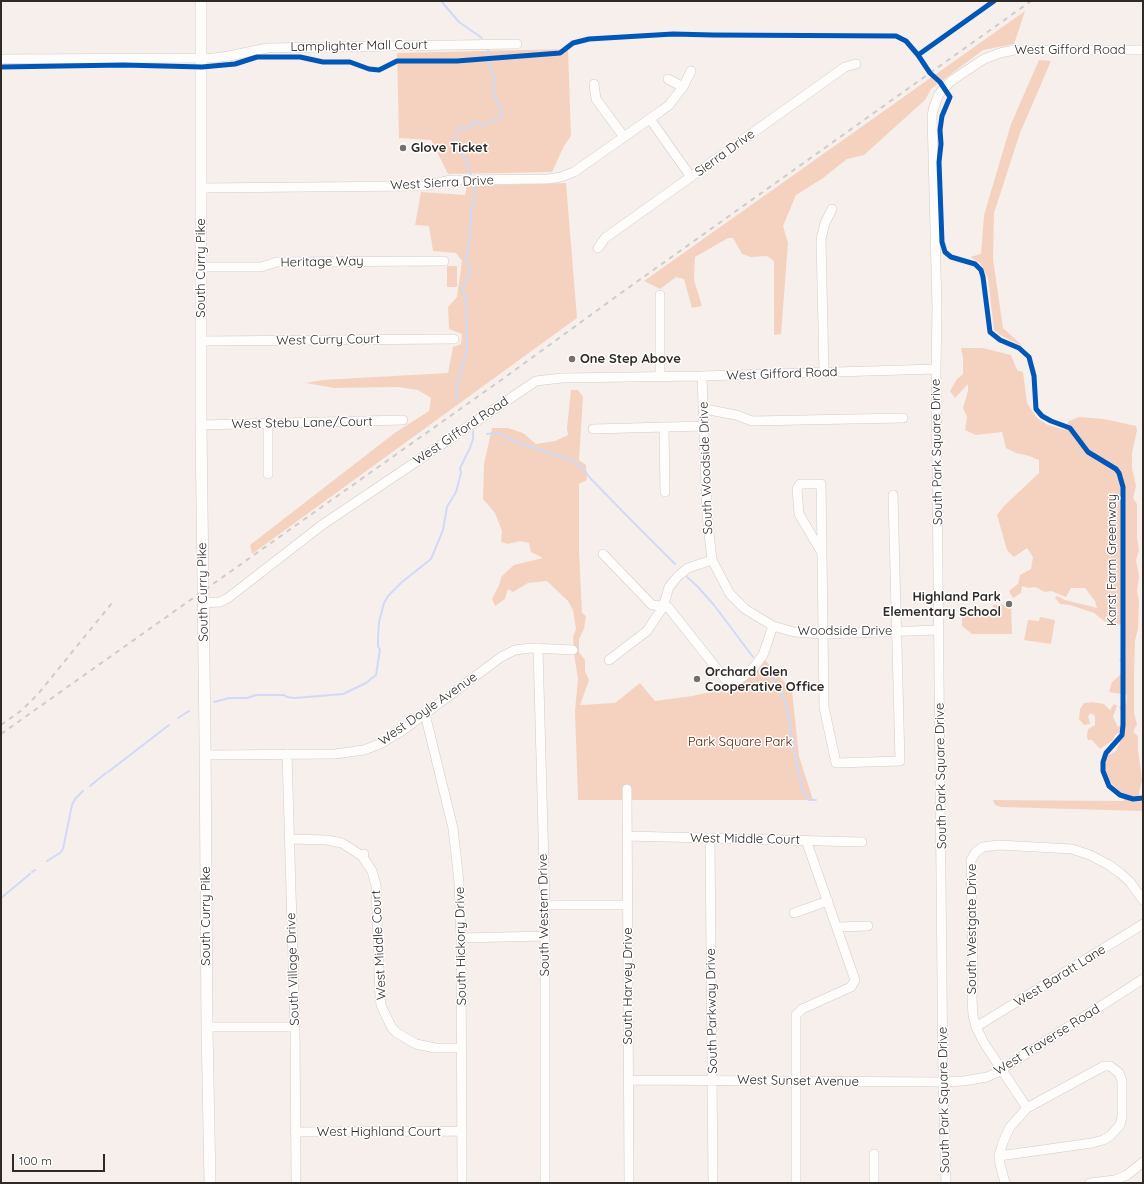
<!DOCTYPE html>
<html>
<head>
<meta charset="utf-8">
<style>
  body { margin:0 }
  #map { position:relative; width:1144px; height:1184px; overflow:hidden; background:#f7efeb; font-family:Quicksand,sans-serif }
  canvas { display:block }
  .frame { position:absolute; inset:0; border:2px solid #302a27; pointer-events:none }
  .scale { position:absolute; left:12px; top:1154px; width:93px; height:18px; box-sizing:border-box; border:2px solid #302a27; border-top:0; padding-left:5px; font-size:12px; line-height:14px; white-space:nowrap; color:#302a27; -webkit-text-stroke:3px #fff; paint-order:stroke }
</style>
</head>
<body>
<div id="map">
<canvas width="1144" height="1184"></canvas>
<div class="frame"></div>
<div class="scale">100 m</div>
</div>
<script>
const ctx = document.querySelector('canvas').getContext('2d');
ctx.lineJoin = 'round';
function fill(path, color) { ctx.fillStyle = color; ctx.fill(path, 'evenodd'); }
const poly = rows => new Path2D(rows.map(r => 'M' + r).join(''));
function strokePath(path, color, width, dash) { ctx.strokeStyle = color; ctx.lineWidth = width; ctx.lineCap = dash ? 'butt' : 'round'; ctx.setLineDash(dash || []); ctx.stroke(path); }
function drawText(font, color, halo, rows, align = 'center') {
  ctx.font = font + ' Quicksand,sans-serif'; ctx.lineWidth = 3; ctx.setLineDash([]); ctx.textBaseline = 'middle'; ctx.strokeStyle = halo; ctx.fillStyle = color; for (const [text, x, y, turn = 0] of rows) {
    ctx.save(); ctx.translate(x, y); ctx.rotate((+turn || 0) * Math.PI / 180); ctx.textAlign = isNaN(turn) ? turn : align; if (halo) ctx.strokeText(text, 0, 0); ctx.fillText(text, 0, 0); ctx.restore();
  }
}
fill(poly([
  [1025,11,1014,44,983,50,931,89,925,100,864,155,847,159,823,178,796,195,783,226,788,243,781,334,774,335,774,261,767,256,751,257,742,254,733,238,728,238,695,257,694,280,702,306,692,308,684,279,676,277,660,289,644,281],
  [568,49,571,136,564,146,552,172,448,174,431,140,399,138,397,53],
  [1039,60,1051,61,1020,133,994,213,993,259,1003,328,1024,347,1002,336,994,330,988,278,980,263,970,257,981,254,984,215,1011,124],
  [566,183,577,318,252,554,250,545,396,432,429,411,431,398,418,390,398,387,334,388,306,383,322,380,448,373,453,347,461,344,462,334,449,329,448,307,457,297,462,261,456,253,433,251,429,226,415,225,421,192,465,195,467,186],
  [447,266,457,266,457,287,447,287],
  [961,348,983,348,1011,355,1017,370,1023,372,1027,403,1037,418,1048,425,1065,430,1069,421,1079,417,1104,419,1136,426,1137,430,1132,453,1132,468,1136,486,1133,498,1137,504,1137,537,1139,550,1136,560,1139,576,1137,592,1139,600,1138,628,1135,641,1134,674,1134,713,1137,724,1133,732,1138,736,1138,750,1142,780,1139,793,1140,801,1143,801,1143,811,1001,807,995,805,993,800,1124,801,1123,794,1110,782,1104,780,1106,770,1102,757,1103,755,1111,754,1116,751,1120,742,1120,732,1115,735,1113,740,1100,749,1092,740,1088,740,1087,736,1088,729,1095,725,1095,716,1091,713,1088,716,1090,724,1084,725,1079,719,1080,709,1084,703,1092,702,1104,704,1110,710,1114,704,1117,706,1113,717,1118,727,1125,721,1125,711,1121,711,1119,707,1126,703,1127,695,1109,692,1112,682,1119,676,1126,666,1119,661,1126,652,1121,625,1104,621,1094,613,1070,605,1060,604,1055,598,1057,596,1065,600,1097,608,1095,601,1085,588,1071,588,1066,597,1051,591,1045,592,1035,587,1029,588,1022,586,1021,593,1013,598,1009,591,1018,584,1020,575,1031,569,1033,557,1027,548,1014,557,1007,550,997,515,1004,506,1039,473,1039,460,1029,456,1016,453,1006,448,1002,432,976,435,965,430,967,417,963,408,968,391,968,384,955,398,950,391,957,379,963,374,963,358],
  [571,390,578,390,583,397,579,460,586,465,587,480,579,484,579,551,582,613,586,616,584,629,579,639,579,652,585,660,585,671,589,680,580,705,615,703,640,683,655,701,692,696,710,692,735,684,765,660,792,691,799,756,813,800,578,800,575,711,578,679,574,654,573,637,576,629,573,610,568,601,547,581,528,583,513,592,508,589,505,599,495,606,492,599,499,585,502,576,514,565,543,558,531,552,529,543,520,541,508,544,501,542,502,531,495,513,483,499,484,464,492,428,508,428,523,433,536,444,555,441,568,435,567,428],
  [1011,604,1012,634,972,634,962,626,962,610,968,610,971,614,993,612,993,605],
  [1040,617,1055,620,1051,644,1024,640,1028,620,1039,621]
]), '#f5d2c0');
strokePath(poly([
  [441,1,459,22,482,38],
  [471,177,466,160,456,147,456,134,459,128,470,128,474,121,484,126,502,116,498,103,492,90,495,79,489,66,488,50],
  [456,400,457,386,467,349,466,296,462,291,470,270,466,261,470,238,471,213,475,191,473,183],
  [487,434,497,433,506,436,511,440,573,461,582,467,590,478,636,525,675,564],
  [687,577,697,586,714,605,753,657],
  [761,667,775,681,781,692,786,704,802,791,809,800,816,800],
  [214,702,229,698,247,698,256,695,284,695,287,697,295,698,343,694,366,683,376,675,380,650,378,646,378,638,379,622,384,603,388,596,402,582,431,559,443,530,447,507,456,492,461,473,460,468,470,448,473,439,473,431],
  [178,718,189,711],
  [108,772,169,725],
  [90,786,106,773],
  [47,861,60,853,63,849,72,805,75,799,83,791],
  [32,872,35,870],
  [1,898,30,874]
]), '#d0daf8', 2);
const minor = poly([
  [1,59,214,58,229,56,267,48,517,44],
  [668,79,683,87],
  [594,84,596,99,624,137],
  [650,119,691,177],
  [201,188,415,186,424,186,451,180,460,180,548,179,561,177,574,172,661,111,669,105,683,87,691,71],
  [598,248,605,238,845,67,856,64],
  [201,267,261,267,277,262,444,261],
  [660,295,660,376],
  [201,341,454,339],
  [824,372,821,239,825,223,832,209],
  [702,376,707,515,712,560,730,594,745,609,773,626,794,632,823,634,939,630],
  [704,409,736,415,752,421,903,418],
  [268,424,268,474],
  [201,425,403,420],
  [664,427,665,492],
  [593,429,704,426],
  [822,553,821,484,800,484,797,489,799,514,822,553,824,707,836,763,900,761,893,495],
  [603,554,652,605,668,607,725,679,738,681,754,667,763,655,773,626],
  [203,603,220,602,228,598,322,525,536,381,562,378,702,376,936,369],
  [538,648,545,905,545,1183],
  [609,660,647,631,663,607,669,587,678,576,688,568,712,560],
  [425,714,453,828,459,882,461,938,462,1183],
  [287,754,295,1027,296,1183],
  [205,755,335,754,364,750,382,743,402,731,501,657,515,650,531,648,573,650],
  [627,789,629,1183],
  [627,836,862,842],
  [710,838,713,1183],
  [289,839,327,840,342,843,362,856,364,854],
  [362,856,372,871,376,885,380,996,381,1005,386,1016,392,1028,397,1033,416,1044,435,1048,462,1048],
  [545,905,628,905],
  [794,913,828,901],
  [837,927,868,926],
  [461,938,545,936],
  [207,1027,295,1027],
  [976,1027,1143,924],
  [629,1080,943,1082,964,1081,987,1077,996,1073,1143,979],
  [1027,1108,984,1043,976,1027,973,1015,972,1000,973,972,971,860,976,852,983,847,999,845,1072,849,1090,855,1109,865,1120,873,1130,882,1143,900],
  [295,1132,462,1131],
  [874,1154,874,1183],
  [999,1156,1092,1143,1103,1140,1110,1136,1120,1125,1122,1117,1122,1081,1119,1073,1110,1066,1104,1066,1027,1108,1010,1127,1003,1142,999,1156,1000,1164,1005,1183],
  [796,1183,796,1015,802,1009,851,987,855,980,806,840],
  [946,1183,943,1082,936,369,937,308,932,115,934,107,939,94,951,81,984,59,1000,53,1014,50,1143,50],
  [1090,1183,1115,1180,1127,1175,1143,1162]
]);
const major = poly([
  [201,1,201,425,205,740,207,1027,210,1183]
]);
strokePath(minor, '#d2cbc8', 10);
strokePath(major, '#d2cbc8', 12);
strokePath(minor, '#fefdfc', 9);
strokePath(major, '#fefdfc', 11);
strokePath(poly([
  [1,725,22,710,38,694,112,603],
  [1,734,504,378,621,293,1031,1]
]), '#cecccb', 2, [5, 5]);
strokePath(poly([
  [994,1,918,55,930,73,940,82,950,97,942,116,940,130,941,144,939,162,942,242,945,252,951,257,975,264,981,270,983,277,990,332,1000,340,1019,348,1029,357,1034,376,1036,409,1042,416,1051,421,1070,428,1088,452,1116,469,1119,473,1123,487,1123,725,1122,735,1106,753,1103,762,1103,771,1109,786,1120,795,1133,799,1143,798],
  [1,67,123,65,202,67,235,64,257,57,300,57,323,62,350,62,369,69,379,70,397,61,457,61,560,53,573,43,589,39,673,34,713,35,896,36,906,41,918,55]
]), '#0057b8', 5);
for (const [x, y, r, color] of [
  [403,148,4,"#766f6c"],
  [572,359,4,"#766f6c"],
  [1009,604,4,"#766f6c"],
  [697,679,4,"#766f6c"]
]) { const dot = new Path2D(); dot.arc(x, y, r, 0, 2 * Math.PI); ctx.fillStyle = color; ctx.fill(dot); strokePath(dot, '#fff', 1.5); }
drawText('13px', '#302a27', '#fff', [
  ["Lamplighter Mall Court",359,46,-1],
  ["West Gifford Road",1070,50],
  ["Sierra Drive",725,153,-36],
  ["West Sierra Drive",442,183,-3],
  ["Heritage Way",322,262,-1],
  ["South Curry Pike",201,268,-90],
  ["West Curry Court",328,340,-1],
  ["West Gifford Road",782,374,-2],
  ["West Stebu Lane/Court",302,423,-1],
  ["West Gifford Road",461,431,-34],
  ["South Park Square Drive",937,452,-91],
  ["South Woodside Drive",706,468,-92],
  ["Karst Farm Greenway",1112,560,-90],
  ["South Curry Pike",203,592,-91],
  ["Woodside Drive",845,631],
  ["West Doyle Avenue",428,709,-35],
  ["South Park Square Drive",941,776,-91],
  ["West Middle Court",745,839,1],
  ["South Western Drive",544,915,-91],
  ["South Curry Pike",206,916,-90],
  ["South Westgate Drive",972,929,-90],
  ["West Middle Court",379,945,-93],
  ["South Hickory Drive",461,946,-91],
  ["South Village Drive",293,969,-92],
  ["West Baratt Lane",1060,976,-32],
  ["South Harvey Drive",628,986,-90],
  ["South Parkway Drive",712,1011,-91],
  ["West Traverse Road",1047,1040,-32],
  ["West Sunset Avenue",798,1081,1],
  ["South Park Square Drive",944,1100,-91],
  ["West Highland Court",379,1132]
]);
drawText('bold 13px', '#302a27', '#fff', [
  ["Glove Ticket",411,148],
  ["One Step Above",580,359],
  ["Highland Park",1001,597,"right"],
  ["Elementary School",1001,612,"right"],
  ["Orchard Glen",705,672],
  ["Cooperative Office",705,687]
], 'left');
drawText('13px', '#562200', '#fff', [
  ["Park Square Park",740,742]
]);
</script>
</body>
</html>
